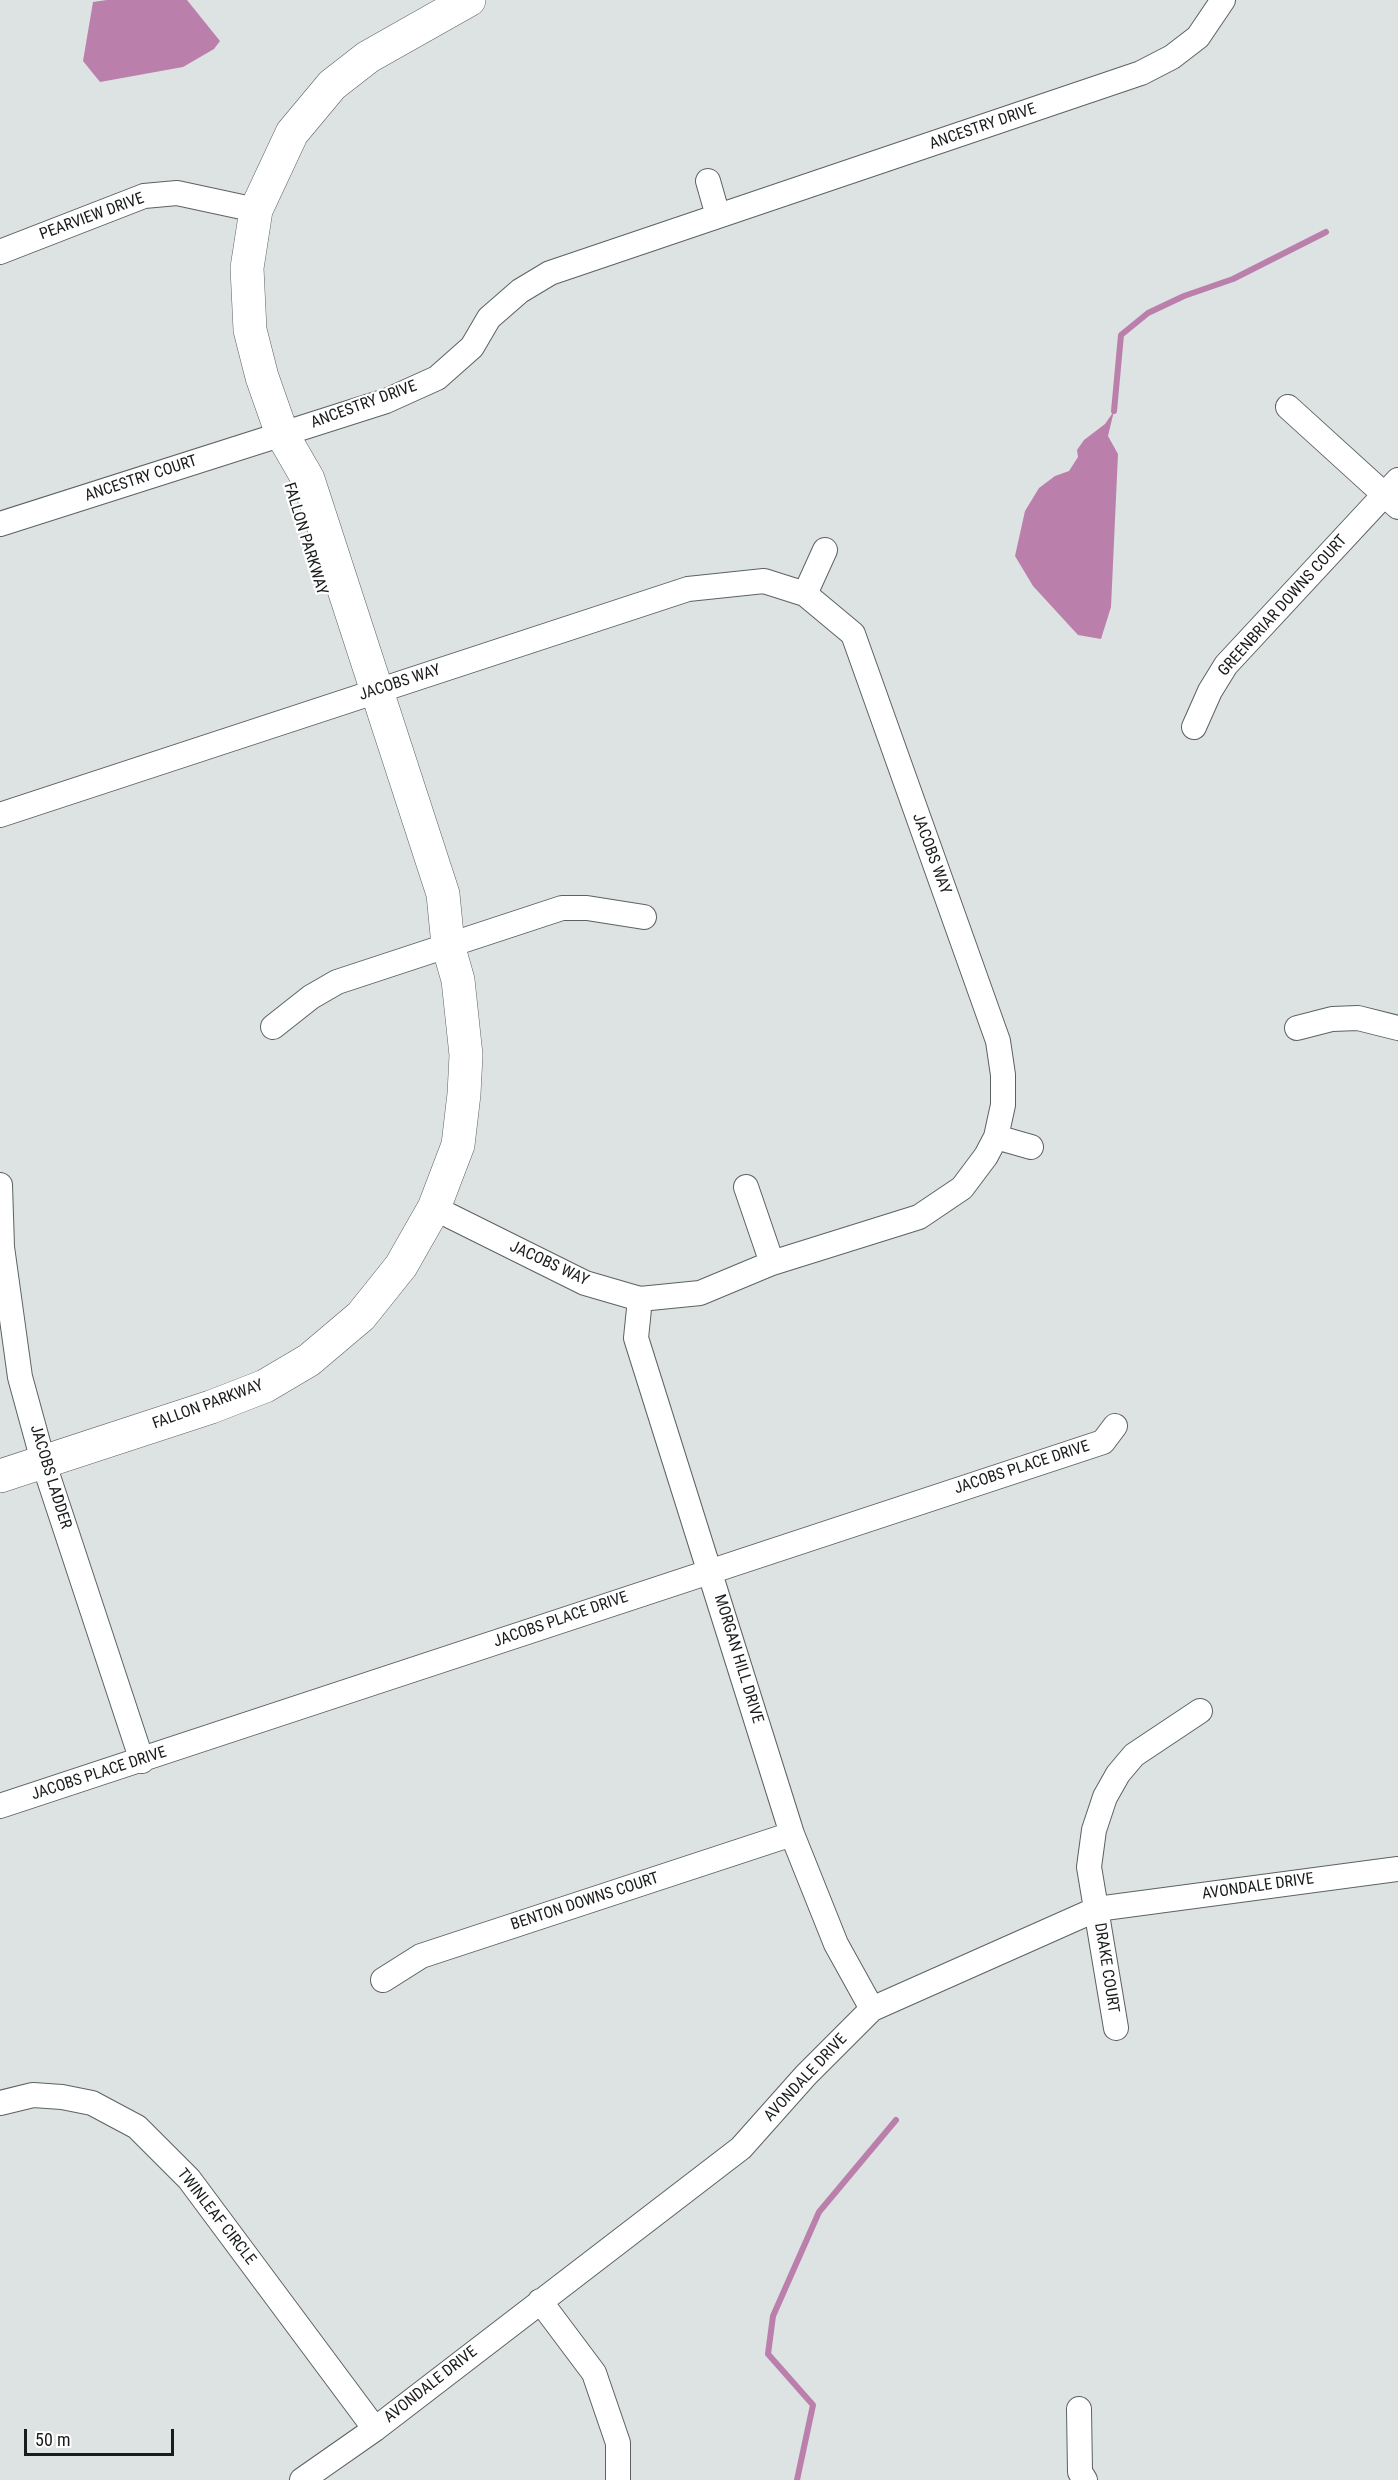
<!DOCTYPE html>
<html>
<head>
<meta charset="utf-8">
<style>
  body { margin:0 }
  #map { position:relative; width:1398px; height:2480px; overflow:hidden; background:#dde3e3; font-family:"Roboto Condensed",sans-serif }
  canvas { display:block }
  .scale { position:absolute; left:24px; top:2429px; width:150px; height:27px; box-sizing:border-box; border:3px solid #191c1b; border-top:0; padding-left:8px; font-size:18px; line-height:21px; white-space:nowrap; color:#191c1b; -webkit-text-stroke:4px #fff; paint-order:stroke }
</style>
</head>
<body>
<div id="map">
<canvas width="1398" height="2480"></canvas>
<div class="scale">50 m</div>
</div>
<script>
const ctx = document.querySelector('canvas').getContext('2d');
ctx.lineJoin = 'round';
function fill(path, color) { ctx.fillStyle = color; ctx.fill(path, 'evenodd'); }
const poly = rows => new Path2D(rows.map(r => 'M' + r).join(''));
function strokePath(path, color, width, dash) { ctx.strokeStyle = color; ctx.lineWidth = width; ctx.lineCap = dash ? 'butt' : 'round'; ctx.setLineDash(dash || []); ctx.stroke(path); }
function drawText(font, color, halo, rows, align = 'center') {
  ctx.font = font + ' "Roboto Condensed",sans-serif'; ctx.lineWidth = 4.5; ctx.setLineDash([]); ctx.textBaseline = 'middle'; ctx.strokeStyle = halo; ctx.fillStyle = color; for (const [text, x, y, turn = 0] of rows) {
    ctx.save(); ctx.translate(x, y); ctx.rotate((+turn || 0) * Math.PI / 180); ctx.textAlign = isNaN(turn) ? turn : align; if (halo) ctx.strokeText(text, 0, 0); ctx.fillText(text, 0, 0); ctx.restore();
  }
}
fill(poly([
  [107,0,187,0,220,41,214,49,183,67,100,82,83,61,93,2],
  [1114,411,1108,436,1118,454,1111,607,1101,639,1078,635,1033,586,1015,556,1025,511,1039,488,1055,476,1069,471,1078,457,1077,450,1084,440,1105,424]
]), '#bb7fac');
strokePath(poly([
  [1114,411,1121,335,1148,313,1184,296,1233,279,1326,232],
  [797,2480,813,2405,768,2354,773,2316,819,2212,896,2120]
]), '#bb7fac', 6);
const street = poly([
  [708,181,718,216],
  [0,252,144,196,177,193,256,210],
  [1288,407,1398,507],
  [0,524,386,401,437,378,472,347,489,318,520,291,550,273,1141,73,1172,57,1198,37,1223,0],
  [805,594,825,550],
  [1194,727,1210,691,1226,665,1398,480],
  [0,815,688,589,764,581,805,594,853,634,998,1041,1003,1075,1003,1105,996,1137,986,1156,962,1188,919,1217,772,1263,700,1293,640,1299,585,1283,434,1208],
  [273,1027,311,997,337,982,562,908,587,908,644,917],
  [1297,1028,1332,1019,1358,1018,1398,1028],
  [996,1137,1031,1147],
  [0,1185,2,1247,20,1377,43,1461,142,1761],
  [746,1187,772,1263],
  [640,1299,636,1338,792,1834,836,1944,872,2009],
  [0,1806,1103,1442,1115,1426],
  [383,1980,421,1956,792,1834],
  [1116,2028,1089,1867,1094,1830,1105,1797,1118,1774,1134,1755,1200,1711],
  [0,2103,33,2095,62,2097,92,2103,137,2127,189,2179,375,2429],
  [540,2301,594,2373,618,2443,618,2480],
  [1079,2409,1080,2472,1085,2480],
  [302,2480,375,2429,741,2148,806,2075,872,2009,1097,1909,1398,1869]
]);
const secondary = poly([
  [0,1476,211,1407,265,1386,309,1360,361,1316,401,1266,434,1208,458,1145,464,1094,466,1055,458,980,448,945,443,894,308,479,282,434,262,377,250,330,247,268,256,210,292,133,332,85,368,57,469,0]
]);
strokePath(street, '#5c6262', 26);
strokePath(secondary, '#5c6262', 34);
strokePath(street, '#fff', 24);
strokePath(secondary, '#fff', 33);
drawText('16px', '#191c1b', '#fff', [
  ["ANCESTRY DRIVE",983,127,-19],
  ["PEARVIEW DRIVE",92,217,-20],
  ["ANCESTRY DRIVE",364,405,-20],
  ["ANCESTRY COURT",141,479,-18],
  ["FALLON PARKWAY",305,539,73],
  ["GREENBRIAR DOWNS COURT",1283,606,-48],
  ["JACOBS WAY",400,683,-18],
  ["JACOBS WAY",931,854,70],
  ["JACOBS WAY",549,1264,25],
  ["FALLON PARKWAY",208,1405,-20],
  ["JACOBS PLACE DRIVE",1022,1468,-18],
  ["JACOBS LADDER",50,1477,73],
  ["JACOBS PLACE DRIVE",561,1620,-19],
  ["MORGAN HILL DRIVE",738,1659,73],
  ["JACOBS PLACE DRIVE",99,1774,-18],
  ["AVONDALE DRIVE",1258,1887,-8],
  ["BENTON DOWNS COURT",585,1902,-18],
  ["DRAKE COURT",1106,1968,81],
  ["AVONDALE DRIVE",806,2078,-47],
  ["TWINLEAF CIRCLE",216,2217,52],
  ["AVONDALE DRIVE",431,2385,-38]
]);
</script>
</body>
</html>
